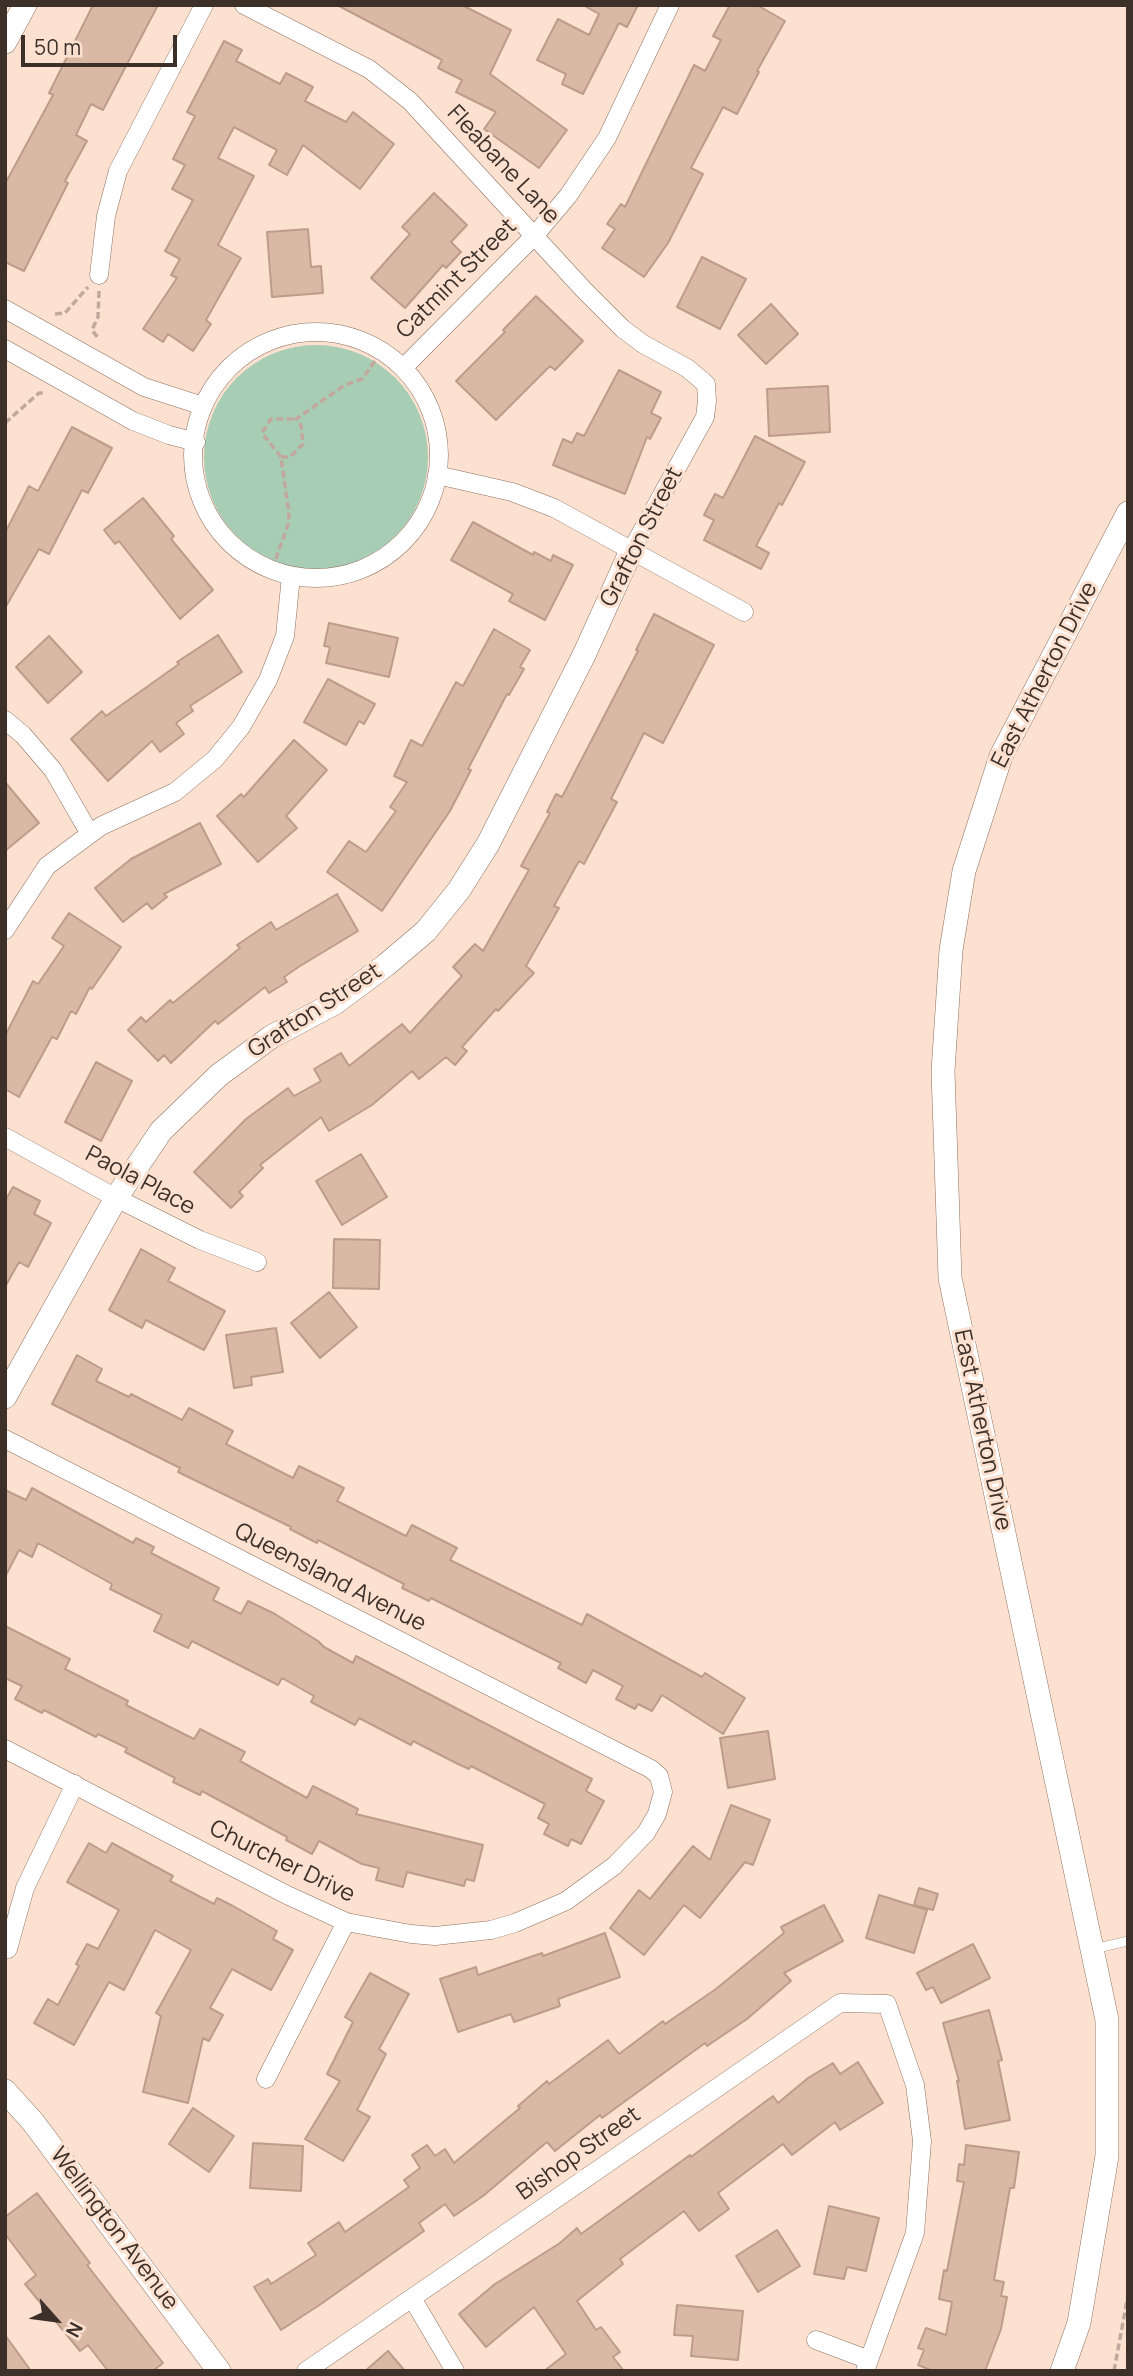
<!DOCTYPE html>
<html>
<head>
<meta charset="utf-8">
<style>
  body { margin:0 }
  #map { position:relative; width:1133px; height:2376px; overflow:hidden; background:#fce1d1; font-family:Manrope,sans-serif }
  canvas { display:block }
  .frame { position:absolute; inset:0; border:7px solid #3d3029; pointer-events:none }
  .north { position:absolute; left:21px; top:2285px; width:70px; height:70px; -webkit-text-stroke:5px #fce1d1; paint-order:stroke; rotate:118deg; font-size:19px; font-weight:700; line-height:28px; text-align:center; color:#3d3029 }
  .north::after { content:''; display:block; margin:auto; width:24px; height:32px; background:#3d3029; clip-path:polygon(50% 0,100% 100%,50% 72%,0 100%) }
  .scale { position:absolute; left:21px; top:35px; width:156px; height:32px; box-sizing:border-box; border:4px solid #3d3029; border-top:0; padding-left:9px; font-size:21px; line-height:24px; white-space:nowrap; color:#3d3029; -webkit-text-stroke:5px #fce1d1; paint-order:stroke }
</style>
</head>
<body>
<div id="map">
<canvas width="1133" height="2376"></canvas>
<div class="frame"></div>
<div class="north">N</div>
<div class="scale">50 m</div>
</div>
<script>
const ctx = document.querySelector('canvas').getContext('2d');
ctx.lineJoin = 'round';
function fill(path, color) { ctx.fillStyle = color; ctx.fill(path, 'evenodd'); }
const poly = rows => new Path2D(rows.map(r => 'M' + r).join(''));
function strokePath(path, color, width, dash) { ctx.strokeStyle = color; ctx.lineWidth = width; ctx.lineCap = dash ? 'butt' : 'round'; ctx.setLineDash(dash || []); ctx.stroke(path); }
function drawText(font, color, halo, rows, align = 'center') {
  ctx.font = font + ' Manrope,sans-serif'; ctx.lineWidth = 6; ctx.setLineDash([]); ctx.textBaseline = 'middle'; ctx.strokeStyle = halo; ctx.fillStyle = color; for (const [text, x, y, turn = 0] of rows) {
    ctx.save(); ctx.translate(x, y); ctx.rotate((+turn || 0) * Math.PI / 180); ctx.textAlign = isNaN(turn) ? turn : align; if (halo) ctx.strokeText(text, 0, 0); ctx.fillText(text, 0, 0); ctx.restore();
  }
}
fill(poly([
  '204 457a112 112 0 1 1 224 0a112 112 0 1 1-224 0Z'
]), '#a8cdb5');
const building = poly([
  [93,5,158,5,103,110,91,104,76,135,87,141,65,181,68,183,24,271,5,262,5,184,53,95,49,93,93,5],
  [337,5,462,5,511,30,490,74,567,130,539,168,484,129,496,112,456,92,462,80,438,68,442,60,337,5],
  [583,5,638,5,627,27,619,23,583,94,562,84,566,74,537,60,558,19,589,35,599,14,583,5],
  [730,5,757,5,785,21,757,71,759,72,737,114,723,107,691,168,703,174,668,243,644,277,602,248,615,229,607,224,621,204,625,207,694,65,705,71,721,40,713,36,730,5],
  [224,41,242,50,236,61,280,84,286,73,313,87,305,101,346,122,353,112,394,144,360,189,303,145,287,175,269,165,277,150,234,127,218,158,254,176,218,245,241,258,206,320,211,324,193,351,168,334,163,342,143,329,177,278,171,275,180,259,165,251,193,200,172,189,185,165,173,159,195,116,187,112,224,41],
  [434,193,467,225,451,242,461,252,446,268,443,265,405,308,371,278,410,234,402,227,434,193],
  [308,229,311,267,321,266,323,293,272,297,267,232,308,229],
  [702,257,746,279,720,329,677,307,702,257],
  [536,296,583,341,555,370,550,366,496,420,456,381,505,332,503,330,536,296],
  [771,304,798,334,766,364,738,335,771,304],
  [619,370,661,392,651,413,661,418,650,439,647,437,625,494,553,465,563,439,572,443,577,433,584,436,619,370],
  [828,386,830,432,769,436,767,389,828,386],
  [72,427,112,448,88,493,82,490,49,554,39,549,5,608,5,533,29,486,38,491,72,427],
  [755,436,805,462,782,505,779,503,756,546,769,553,761,569,704,540,714,520,704,515,715,494,723,498,755,436],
  [143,498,174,536,171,539,213,590,180,619,119,541,115,544,104,530,143,498],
  [473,522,533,555,534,552,551,561,553,555,573,565,545,620,509,601,513,594,451,560,473,522],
  [654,614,714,645,663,743,644,733,611,799,617,802,584,864,579,861,554,906,559,908,526,966,534,973,498,1011,496,1009,462,1047,467,1051,455,1065,446,1057,419,1079,412,1071,372,1105,329,1131,321,1117,260,1165,263,1168,239,1192,243,1196,231,1208,194,1172,246,1119,288,1088,294,1096,321,1081,314,1069,341,1053,349,1066,402,1024,410,1033,462,976,453,967,475,944,483,951,529,870,521,866,550,813,547,812,556,794,562,797,638,651,636,650,654,614],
  [329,623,398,638,389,677,326,663,330,647,324,646,329,623],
  [494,629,530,650,520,667,524,669,509,695,507,694,468,769,471,770,450,811,382,911,327,872,349,841,366,852,396,811,390,807,407,782,394,776,411,740,422,746,456,682,463,686,494,629],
  [218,635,242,672,190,706,193,711,176,723,184,734,160,752,152,741,108,781,71,739,102,711,106,716,179,664,177,662,218,635],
  [49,636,82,672,48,703,16,667,49,636],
  [328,679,375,704,364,724,359,721,346,745,304,722,328,679],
  [294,740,327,770,286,816,297,828,258,862,217,816,241,794,244,797,294,740],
  [5,782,39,823,5,851,5,782],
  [200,823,221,864,164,894,167,897,152,909,147,903,123,922,95,888,131,859,200,823],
  [337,894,358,931,300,966,284,977,287,982,269,993,265,987,218,1024,215,1021,171,1063,164,1055,158,1061,128,1030,141,1017,146,1022,170,1000,173,1003,240,948,237,945,271,922,276,930,337,894],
  [69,913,121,947,92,989,90,987,76,1014,71,1011,57,1039,52,1037,19,1097,5,1089,5,1036,33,981,38,984,64,946,52,938,69,913],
  [96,1062,132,1081,101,1141,65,1122,96,1062],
  [361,1154,387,1197,342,1225,316,1181,361,1154],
  [13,1187,40,1201,34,1214,51,1223,28,1267,19,1262,5,1287,5,1201,13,1187],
  [334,1239,380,1240,379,1289,333,1288,334,1239],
  [141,1249,175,1268,168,1281,225,1311,204,1350,146,1320,142,1328,109,1310,141,1249],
  [329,1292,357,1327,320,1358,291,1323,329,1292],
  [276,1328,283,1372,251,1377,252,1385,234,1388,226,1335,276,1328],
  [77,1355,102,1369,96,1381,129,1397,131,1394,182,1420,189,1408,233,1431,226,1444,293,1478,299,1466,344,1488,337,1501,406,1536,412,1525,457,1548,450,1560,582,1625,587,1614,702,1677,705,1673,745,1698,723,1734,662,1695,652,1711,638,1704,635,1709,616,1699,623,1686,593,1670,586,1683,558,1668,561,1663,431,1598,429,1601,402,1588,404,1584,318,1540,317,1543,290,1529,291,1527,178,1472,180,1468,52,1404,77,1355],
  [32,1488,133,1543,136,1538,154,1547,151,1553,219,1588,213,1600,241,1614,248,1601,275,1614,318,1641,324,1647,353,1663,356,1656,592,1779,586,1791,604,1801,581,1844,571,1839,568,1846,544,1834,549,1824,538,1818,545,1804,471,1766,469,1769,458,1764,413,1741,411,1745,359,1718,355,1725,311,1702,314,1696,282,1678,278,1685,192,1641,188,1648,154,1631,162,1615,110,1589,112,1584,38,1543,32,1557,19,1550,5,1577,5,1490,26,1500,32,1488],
  [5,1626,70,1659,65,1669,128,1701,126,1705,194,1739,200,1729,245,1752,240,1761,307,1798,313,1786,358,1809,356,1814,483,1845,474,1881,466,1879,464,1886,407,1872,403,1887,376,1880,379,1868,362,1864,319,1841,312,1854,286,1840,287,1837,202,1791,200,1795,173,1782,175,1778,125,1752,127,1748,98,1734,96,1737,44,1710,42,1713,15,1699,22,1686,5,1678,5,1626],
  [768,1731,775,1779,728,1788,720,1738,768,1731],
  [731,1805,770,1820,753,1865,745,1862,700,1918,684,1905,644,1955,610,1928,639,1890,650,1899,693,1846,710,1860,731,1805],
  [89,1843,106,1853,112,1843,173,1876,170,1881,214,1904,217,1898,233,1906,277,1931,273,1939,293,1950,271,1990,232,1969,210,2008,223,2015,209,2041,203,2038,188,2103,143,2092,161,2016,156,2013,191,1950,155,1930,124,1990,109,1982,74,2045,34,2023,48,1999,58,2005,79,1966,76,1964,87,1944,98,1949,119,1910,67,1882,89,1843],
  [919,1888,938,1894,933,1910,914,1905,919,1888],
  [879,1895,927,1910,914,1953,866,1938,879,1895],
  [824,1905,843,1941,784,1973,791,1981,747,2019,707,2046,705,2043,602,2118,600,2115,555,2151,547,2142,483,2196,454,2216,445,2204,419,2223,424,2231,321,2304,281,2330,254,2287,268,2279,271,2284,316,2255,308,2243,339,2222,345,2232,409,2187,404,2180,420,2168,412,2155,427,2145,435,2156,445,2149,454,2163,520,2108,518,2106,547,2081,549,2084,608,2040,619,2054,663,2021,665,2024,716,1989,784,1933,781,1927,824,1905],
  [605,1933,620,1977,558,1999,560,2006,514,2022,511,2014,458,2032,440,1979,476,1967,478,1975,542,1953,543,1956,605,1933],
  [973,1944,990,1978,941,2003,933,1987,926,1990,917,1973,973,1944],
  [370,1973,409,1994,379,2049,386,2054,357,2110,370,2117,343,2161,305,2139,340,2081,327,2074,353,2022,345,2017,370,1973],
  [989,2010,1002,2060,998,2061,1010,2120,965,2129,957,2081,959,2081,943,2023,989,2010],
  [858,2062,883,2103,840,2130,835,2122,792,2155,783,2144,718,2193,729,2209,699,2231,684,2211,620,2259,623,2264,577,2301,596,2330,601,2327,620,2352,613,2357,624,2371,544,2371,566,2354,534,2307,486,2347,459,2314,495,2284,560,2243,577,2228,581,2234,690,2155,691,2157,773,2096,778,2103,808,2078,833,2063,840,2074,858,2062],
  [193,2108,234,2136,209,2172,169,2144,193,2108],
  [253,2143,303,2146,301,2191,250,2188,253,2143],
  [966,2145,1019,2152,1014,2188,1010,2188,994,2280,1004,2282,1001,2296,1007,2297,1001,2329,985,2371,933,2371,918,2365,924,2350,918,2348,926,2328,946,2335,952,2302,939,2299,944,2270,947,2271,964,2182,957,2181,959,2164,964,2165,966,2145],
  [37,2193,90,2263,87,2265,163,2363,153,2371,108,2371,88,2345,80,2351,25,2284,36,2275,5,2234,5,2217,37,2193],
  [829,2206,879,2218,866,2271,847,2267,844,2279,814,2274,829,2206],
  [777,2230,800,2266,758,2292,736,2256,777,2230],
  [677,2305,743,2311,738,2360,691,2356,693,2336,674,2335,677,2305],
  [5,2335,31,2371,5,2371,5,2335],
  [388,2351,405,2371,365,2371,388,2351]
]);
fill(building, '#d9b8a5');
strokePath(building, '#bd9d8a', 2);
const service = poly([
  [1093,1949,1128,1941]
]);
const minor = poly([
  [244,5,369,69,410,101,584,290,623,329,643,344,687,368,706,384,707,401,705,417,631,551],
  [99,275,106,216,118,171,204,5],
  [5,309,144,387,203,406],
  '193 455a123 123 0 1 1 246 0a123 123 0 1 1-246 0Z',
  [5,349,133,421,169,435,196,442],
  [403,368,535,235,568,196,607,138,670,5],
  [437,475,512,492,554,508,744,612],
  [5,720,23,735,53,770,90,834],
  [5,930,47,866,101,826,175,792,215,759,241,727,268,680,285,636,291,576],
  [5,1137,116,1198,200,1240,257,1262],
  [5,1439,651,1769,659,1776,663,1792,657,1814,646,1833,614,1866,566,1901,515,1923,491,1930,435,1936,411,1934,346,1922,287,1895,5,1749],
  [8,1949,25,1888,75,1784],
  [266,2079,346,1922],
  [412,2298,455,2371],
  [816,2340,869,2360],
  [306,2371,840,2003,887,2004,915,2085,922,2141,915,2233,865,2371]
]);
const tertiary = poly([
  [5,42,25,5],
  [5,1397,116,1198,161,1131,219,1075,271,1037,335,1003,386,965,426,931,459,890,488,844,584,655,631,551],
  [5,2091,33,2122,219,2371],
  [1062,2371,1079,2323,1107,2156,1107,2020,950,1278,943,1071,951,950,964,871,1001,756,1128,513]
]);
strokePath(service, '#8e705f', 10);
strokePath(minor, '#8e705f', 19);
strokePath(tertiary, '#8e705f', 24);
strokePath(poly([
  [99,291,98,317,92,330,99,339],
  [55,314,65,313,88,287],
  [5,371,5,381],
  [5,423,39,393,43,393],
  [281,457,262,433,271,419,296,419],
  [272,569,288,525,289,514,281,457,290,457,303,444,301,425,296,419,345,385,362,379,382,351],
  [1114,2371,1128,2295]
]), '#c0a99c', 3.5, [7, 3.5]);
strokePath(service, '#fff', 9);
strokePath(minor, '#fff', 18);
strokePath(tertiary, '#fff', 23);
drawText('23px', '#3d3029', '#fce1d1', [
  ["Fleabane Lane",503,165,47],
  ["Catmint Street",457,279,-45],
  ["Grafton Street",642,537,-63],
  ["East Atherton Drive",1045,675,-63],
  ["Grafton Street",315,1011,-33],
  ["Paola Place",140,1181,28],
  ["East Atherton Drive",982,1430,78],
  ["Queensland Avenue",330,1578,27],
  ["Churcher Drive",282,1862,26],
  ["Bishop Street",579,2154,-35],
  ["Wellington Avenue",114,2229,53]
]);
</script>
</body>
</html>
